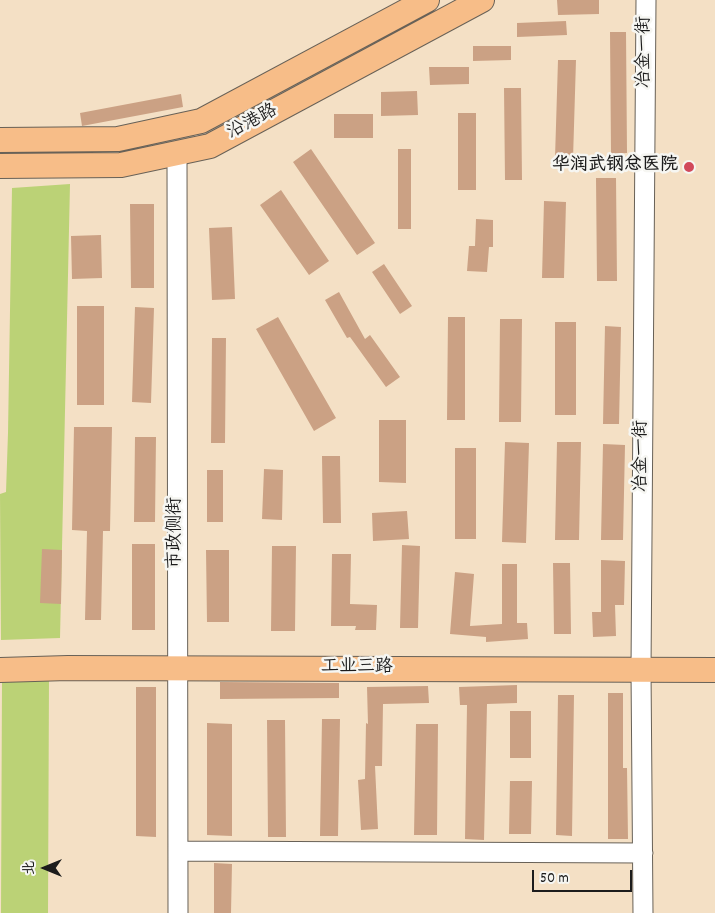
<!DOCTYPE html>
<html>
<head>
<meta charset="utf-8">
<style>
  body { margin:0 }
  #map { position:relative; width:715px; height:913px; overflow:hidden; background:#f4e0c5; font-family:Dekko,"LXGW WenKai TC",sans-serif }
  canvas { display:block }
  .north { position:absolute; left:20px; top:843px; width:50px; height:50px; -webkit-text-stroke:4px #f6f6f2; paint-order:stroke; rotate:270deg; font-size:14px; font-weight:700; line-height:20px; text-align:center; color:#1c1c1c }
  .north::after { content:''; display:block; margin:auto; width:18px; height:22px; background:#1c1c1c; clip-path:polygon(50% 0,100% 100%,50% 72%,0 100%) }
  .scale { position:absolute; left:532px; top:870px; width:100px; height:22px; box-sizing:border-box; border:2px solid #1c1c1c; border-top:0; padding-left:6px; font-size:15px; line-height:18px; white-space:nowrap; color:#1c1c1c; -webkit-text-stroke:4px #f6f6f2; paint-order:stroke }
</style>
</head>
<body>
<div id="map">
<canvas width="715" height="913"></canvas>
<div class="north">北</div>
<div class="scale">50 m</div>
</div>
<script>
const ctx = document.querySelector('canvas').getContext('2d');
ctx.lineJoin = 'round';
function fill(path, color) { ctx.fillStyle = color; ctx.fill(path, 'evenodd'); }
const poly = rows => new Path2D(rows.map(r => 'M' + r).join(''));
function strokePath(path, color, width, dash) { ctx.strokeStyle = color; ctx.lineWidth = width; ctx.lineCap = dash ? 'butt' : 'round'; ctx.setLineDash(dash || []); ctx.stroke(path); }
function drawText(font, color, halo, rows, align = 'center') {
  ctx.font = font + ' Dekko,"LXGW WenKai TC",sans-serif'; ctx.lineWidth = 5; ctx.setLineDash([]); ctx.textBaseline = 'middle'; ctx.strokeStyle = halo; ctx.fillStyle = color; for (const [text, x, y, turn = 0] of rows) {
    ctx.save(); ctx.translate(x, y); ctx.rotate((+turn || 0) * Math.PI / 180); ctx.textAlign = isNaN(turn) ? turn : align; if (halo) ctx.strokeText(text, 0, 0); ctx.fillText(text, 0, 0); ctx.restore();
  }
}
fill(poly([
  [70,184,60,638,1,640,0,494,6,492,8,433,12,188],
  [49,678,48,913,1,913,2,680]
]), '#bbd276');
fill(poly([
  [557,0,599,0,599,14,558,15],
  [566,21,567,35,517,37,517,23],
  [610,32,626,32,627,153,611,154],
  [473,46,511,46,511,60,473,61],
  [558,60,576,60,573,159,555,158],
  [429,67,469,67,469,84,430,85],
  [504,88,521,88,522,180,505,180],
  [417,91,418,115,381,116,381,92],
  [181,94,183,107,82,126,80,113],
  [458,113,476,113,476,190,458,190],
  [334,114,373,114,373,138,334,138],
  [311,149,375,243,357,255,293,162],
  [398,149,411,149,411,229,398,229],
  [596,178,616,178,617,281,597,281],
  [281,190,329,261,309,275,260,205],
  [544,201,566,202,564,278,542,278],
  [130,204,154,204,154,288,131,288],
  [476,219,493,220,493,247,489,247,487,272,467,271,469,246,475,246],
  [232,227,235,299,212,300,209,228],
  [101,235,102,278,72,279,71,236],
  [384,264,412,306,400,314,372,272],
  [339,292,365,339,370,335,400,377,386,387,350,337,347,338,325,300],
  [77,306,104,306,104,405,77,405],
  [135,307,154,308,151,403,132,402],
  [278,317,336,418,314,431,256,329],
  [448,317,465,317,465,420,447,420],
  [500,319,522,319,521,422,499,422],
  [555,322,576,322,576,415,555,415],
  [605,326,621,327,619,424,603,424],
  [212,338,226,338,225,443,211,443],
  [379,420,406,420,406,483,379,482],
  [74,427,112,427,110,531,103,531,101,620,85,620,87,531,72,530],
  [135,437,156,437,155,522,134,522],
  [505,442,529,443,526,543,502,542],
  [557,442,581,442,579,540,555,540],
  [603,444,625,445,623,540,601,540],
  [455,448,476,448,476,539,455,539],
  [322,456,340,456,341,523,323,523],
  [264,469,283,470,282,520,262,519],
  [207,470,223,470,223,522,207,522],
  [407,511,409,539,373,541,372,513],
  [132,544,155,544,155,630,132,630],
  [402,545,420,546,418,628,400,628],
  [272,546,296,546,295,631,271,631],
  [42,549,62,550,61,604,40,603],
  [206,550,229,550,229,622,207,622],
  [332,554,351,554,350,604,377,605,376,630,355,630,356,626,331,626],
  [601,560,625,561,624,605,615,605,616,636,593,637,592,612,601,612],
  [553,563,570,563,571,634,554,634],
  [502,564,517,564,517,623,527,623,528,639,486,642,486,637,450,634,455,572,474,574,470,626,502,624],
  [220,682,339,683,339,698,220,699],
  [517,685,517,703,487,704,484,840,465,839,467,705,460,705,459,687],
  [428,686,429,703,383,704,382,766,375,766,378,829,361,830,358,780,365,779,366,723,368,724,367,687],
  [136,687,156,687,156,837,136,836],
  [608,693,623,693,623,768,627,768,628,839,608,839],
  [558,695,574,695,572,836,556,835],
  [510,711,531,711,531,758,510,758],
  [322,719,340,719,338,836,320,836],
  [267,720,285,720,286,837,268,837],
  [207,723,232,724,232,836,207,835],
  [416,724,438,724,437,835,414,835],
  [510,781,532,781,531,834,509,834],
  [214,863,232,864,231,913,214,913]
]), '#cba184');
const minor = poly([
  [177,153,178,913],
  [178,851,643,853],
  [643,913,641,670,646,0]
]);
const major = poly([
  [0,140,118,139,201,121,427,0],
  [0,166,121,165,210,146,482,0],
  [0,670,68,668,715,670]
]);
strokePath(minor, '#686157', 21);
strokePath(major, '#686157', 26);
strokePath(minor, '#fff', 19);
strokePath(major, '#f7bd88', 24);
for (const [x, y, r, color] of [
  [689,167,6,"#d1495b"]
]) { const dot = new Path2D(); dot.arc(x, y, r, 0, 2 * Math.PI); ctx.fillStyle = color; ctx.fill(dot); strokePath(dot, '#f6f6f2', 2); }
drawText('18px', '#1c1c1c', '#f6f6f2', [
  ["冶金一街",646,52,-90],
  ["沿港路",253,123,-28],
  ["冶金一街",643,456,-90],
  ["市政侧街",177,533,-90],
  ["工业三路",357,669]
]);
drawText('bold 18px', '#1c1c1c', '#f6f6f2', [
  ["华润武钢总医院",678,167]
], 'right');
</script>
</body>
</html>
